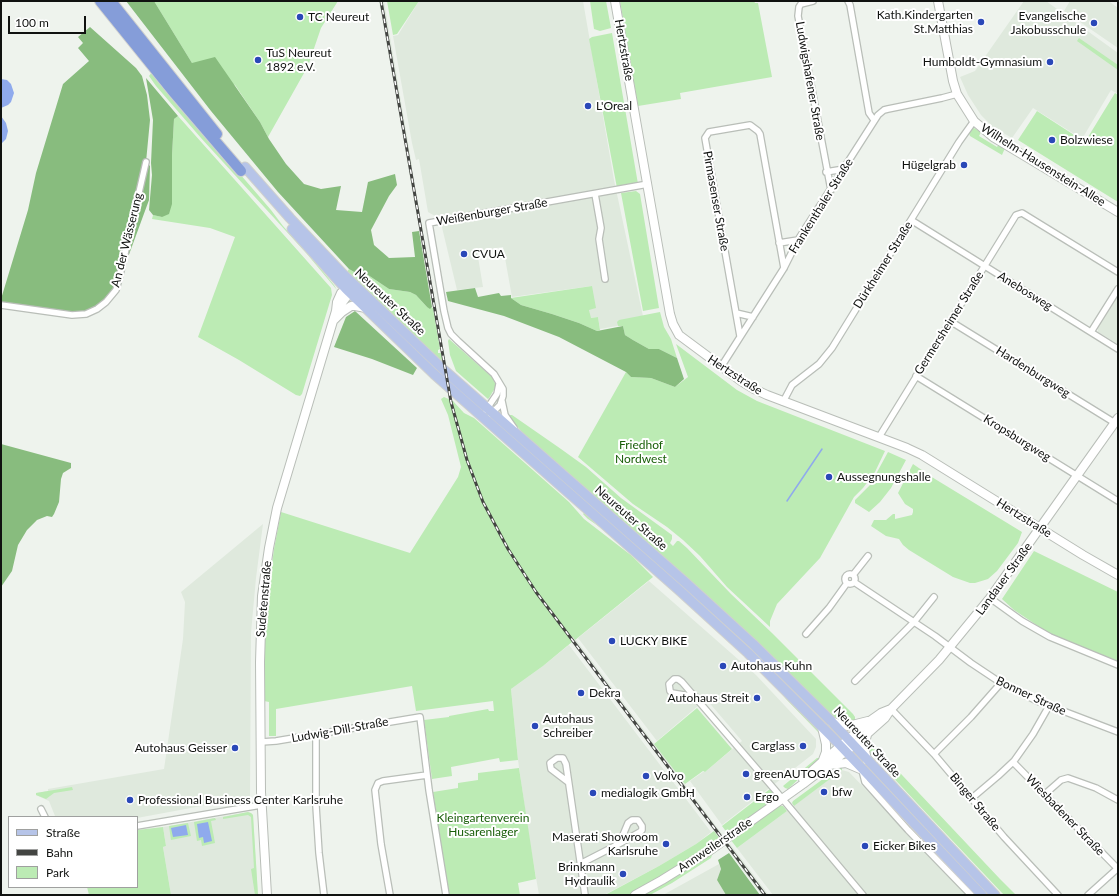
<!DOCTYPE html>
<html>
<head>
<meta charset="utf-8">
<style>
  body { margin:0 }
  #map { position:relative; width:1119px; height:896px; overflow:hidden; background:#eef3ed; font-family:Lato,sans-serif }
  canvas { display:block }
  .frame { position:absolute; inset:0; border:2px solid #101210; pointer-events:none }
  .legend { position:absolute; left:8px; top:816px; width:130px; height:72px; box-sizing:border-box; background:#fff; border:1px solid #9fa09f; margin:0; padding:5px 7px; list-style:none; font-size:12px; color:#101210 }
  .legend li { display:flex; align-items:center; gap:8px; height:20px }
  .legend b { width:20px; border:1px solid #9fa09f }
  .scale { position:absolute; left:8px; top:16px; width:78px; height:18px; box-sizing:border-box; border:2px solid #101210; border-top:0; padding-left:5px; font-size:12px; line-height:14px; white-space:nowrap; color:#101210; -webkit-text-stroke:3px #fff; paint-order:stroke }
</style>
</head>
<body>
<div id="map">
<canvas width="1119" height="896"></canvas>
<div class="frame"></div>
<ul class="legend">
<li><b style="height:5px;background:#b6c4e8"></b>Straße</li>
<li><b style="height:5px;background:#434542"></b>Bahn</li>
<li><b style="height:11px;background:#bcebb4"></b>Park</li>
</ul>
<div class="scale">100 m</div>
</div>
<script>
const ctx = document.querySelector('canvas').getContext('2d');
ctx.lineJoin = 'round';
function fill(path, color) { ctx.fillStyle = color; ctx.fill(path, 'evenodd'); }
const poly = rows => new Path2D(rows.map(r => 'M' + r).join(''));
function strokePath(path, color, width, dash) { ctx.strokeStyle = color; ctx.lineWidth = width; ctx.lineCap = dash ? 'butt' : 'round'; ctx.setLineDash(dash || []); ctx.stroke(path); }
function drawText(font, color, halo, rows, align = 'center') {
  ctx.font = font + ' Lato,sans-serif'; ctx.lineWidth = 4; ctx.setLineDash([]); ctx.textBaseline = 'middle'; ctx.strokeStyle = halo; ctx.fillStyle = color; for (const [text, x, y, turn = 0] of rows) {
    ctx.save(); ctx.translate(x, y); ctx.rotate((+turn || 0) * Math.PI / 180); ctx.textAlign = isNaN(turn) ? turn : align; if (halo) ctx.strokeText(text, 0, 0); ctx.fillText(text, 0, 0); ctx.restore();
  }
}
fill(poly([
  [379,1,384,1,412,166,409,167],
  [419,1,583,1,614,180,644,321,600,329,598,317,590,318,589,309,592,286,512,297,503,247,477,251,483,287,457,290,440,219,428,212,419,159,416,160,412,143,393,36,398,35],
  [1024,1,1046,1,1118,53,1118,94,1111,90,1082,139,1033,108,1012,138,993,127,981,115,968,95,960,77,975,71],
  [1070,1,1110,1,1110,2,1118,8,1118,48,1064,11],
  [412,170,446,364,443,363,409,171],
  [1118,296,1118,344,1098,332,1098,328],
  [263,524,256,578,251,633,250,797,137,818,137,817,55,816,49,801,36,795,36,793,48,791,48,789,164,769,183,639,185,602,181,592],
  [649,581,756,675,816,739,816,747,813,754,722,825,690,781,703,772,705,772,742,741,706,699,657,741,578,638],
  [573,636,722,834,718,836,570,639],
  [569,645,711,832,696,844,659,866,604,895,539,895,529,837,518,760,511,689,543,666],
  [842,770,849,772,967,895,773,895,737,848],
  [248,812,251,813,253,815,258,895,171,895,163,847,166,846,163,827],
  [730,844,768,894,768,895,762,895,726,847],
  [719,864,721,869,717,880,726,895,663,895]
]), '#dfe9dd');
fill(poly([
  [154,1,338,1,321,28,308,66,268,137,260,122,235,85,192,63],
  [387,1,419,1,397,34,393,35],
  [590,1,606,1,611,28,600,31,594,29],
  [620,1,754,1,755,3,758,3,772,77,680,93,681,99,638,106],
  [612,33,638,184,617,188,589,39,592,37],
  [1079,38,1118,65,1118,70,1077,41],
  [152,72,271,210,283,226,320,268,334,285,337,290,307,254,201,138,156,86,149,76],
  [1115,93,1118,95,1118,202,1018,140,1037,111,1085,142],
  [178,116,331,288,332,295,302,394,300,396,296,395,239,360,198,337,235,237,210,228,152,219,153,215,162,217,172,155,174,119],
  [974,128,981,132,979,136,997,147,999,144,1005,148,1002,155,970,136,969,133,971,129],
  [636,191,640,194,659,308,643,311,621,193],
  [349,269,356,273,362,271,389,289,410,292,416,295,427,307,433,308,440,349,438,350,438,353,441,353,443,364,412,333,347,272],
  [592,286,596,308,589,310,591,318,598,317,600,330,597,331,579,323,552,314,521,305,511,298],
  [660,312,664,327,671,339,677,358,659,349,649,349,633,340,625,335,623,326,618,326,617,322,619,320],
  [449,339,493,378,495,383,495,388,489,398,488,399,456,371,450,355,448,341],
  [676,344,737,390,757,401,885,451,875,472,863,488,854,497,820,558,777,604,770,621,770,627,727,587,700,556,683,540,667,527,633,504,578,457,626,372,631,377,651,378,675,387,688,377],
  [444,397,453,401,464,413,474,418,569,502,584,519,632,556,653,577,575,640,573,637,570,638,572,642,543,666,511,689,518,760,500,762,499,758,451,767,452,776,432,779,424,720,449,717,449,716,488,709,489,711,494,711,493,701,416,711,412,686,276,709,276,736,269,736,269,702,264,701,264,653,267,601,274,549,281,512,410,553,458,477,461,467,448,415,441,399],
  [508,415,512,415,561,449,586,467,621,498,672,535,672,539,670,543,673,546,677,541,679,541,687,548,731,594,772,633,853,714,855,717,855,720,847,721,846,723,836,720,530,442],
  [499,423,730,626,838,734,837,735,796,693,780,680,497,425],
  [888,452,906,460,891,488,880,502,869,512,855,503,855,500,870,485],
  [913,464,935,479,1022,532,1018,543,997,571,988,579,975,583,970,583,953,577,909,550,903,545,899,539,886,536,871,526,874,520,886,520,893,514,895,514,895,519,912,515,913,512,913,509,905,504,898,493],
  [584,513,596,524,608,531,740,649,817,728,821,734,823,741,819,733,786,699,775,685,749,660,637,558,607,532,588,519,583,514],
  [1034,551,1118,592,1118,661,1061,639,1044,630,1014,610,1002,599],
  [697,708,732,749,705,772,703,771,685,784,654,744],
  [870,741,1000,879,1016,895,1004,895,931,818,871,754,869,747],
  [856,755,898,800,908,808,992,895,987,895,855,756],
  [817,758,821,758,788,789,785,788,783,786],
  [842,767,842,770,794,806,792,803,793,801,838,768],
  [519,768,536,879,518,883,520,895,449,895,433,792,458,788,458,783,478,780,478,773],
  [72,787,73,790,54,793,46,799,36,795,36,793],
  [770,789,772,792,773,801,728,834,722,826],
  [777,806,783,806,787,811,737,848,730,839],
  [248,812,251,813,253,815,258,895,255,895,251,869,254,868,251,817,248,815,223,819,223,817],
  [215,818,216,820,211,821,215,843,202,846,201,840,197,841,194,822],
  [188,823,191,836,171,840,169,826],
  [163,827,166,846,163,847,171,895,89,895,87,887,137,887,137,830],
  [714,831,720,839,658,880,629,895,605,895,659,866,696,844],
  [725,843,726,844,712,855,711,858,672,883,650,895,640,895]
]), '#bcebb4');
fill(poly([
  [126,1,154,1,192,63,215,57,260,122,269,139,286,164,304,184,321,189,341,186,336,210,362,212,368,182,395,174,397,185,389,196,371,230,374,245,389,258,415,257,412,232,419,231,432,307,430,309,427,307,416,295,410,292,389,289,362,271,356,273,349,269,278,192,211,111],
  [90,27,136,68,142,76,147,95,150,120,146,162,150,166,149,200,116,290,106,302,86,314,1,305,1,299,28,210,36,173,63,84,89,61,78,48,83,43,78,37],
  [146,78,178,116,174,119,172,155,172,204,169,214,162,217,153,215,149,210,152,175,151,163,153,120],
  [475,288,478,297,499,293,501,296,511,295,511,298,521,305,552,314,579,323,597,331,623,326,625,335,633,340,649,349,659,349,677,358,684,379,675,387,651,378,631,377,626,372,559,337,504,316,448,301,446,292],
  [355,311,417,368,413,375,372,359,334,347,346,317],
  [1,444,71,463,71,468,63,473,61,479,59,502,54,514,52,517,47,516,37,520,27,530,18,545,12,571,1,587],
  [729,853,760,895,726,895,717,880,721,869,718,860]
]), '#88bc7e');
fill(poly([
  [1,79,7,80,11,84,14,93,11,102,8,105,1,108],
  [1,116,6,123,8,131,6,139,1,144],
  [208,822,212,841,204,843,203,837,199,838,197,824],
  [186,825,188,835,173,837,171,828]
]), '#8faaed');
strokePath(poly([
  [787,501,822,449]
]), '#8faaed', 1.5);
const street = poly([
  [813,1,801,4,799,7,798,16,831,190],
  [848,1,850,5,869,113,874,120],
  [826,172,844,169],
  [595,194,601,228,599,239,605,279],
  [911,220,1118,349],
  [779,243,798,240],
  [1,305,72,315,86,314,97,309,106,302,116,290,120,275,146,162],
  [736,313,753,317],
  [950,321,1115,423],
  [1091,332,1118,289],
  [740,336,705,138,709,132,750,125,758,131,760,134,784,268],
  [721,367,784,268,798,240,878,115,884,110,888,109,942,98,957,94],
  [916,376,1118,501],
  [502,401,505,415,514,428],
  [783,402,792,385,819,364,832,348,959,142,974,121],
  [486,410,497,394,499,384],
  [491,414,500,405,503,396,503,389,494,374,458,341,451,334,448,328,444,311,429,223,648,184],
  [879,437,1016,215,1022,213,1118,272],
  '845 579a5 5 0 1 1 10 0a5 5 0 1 1-10 0Z',
  [853,575,868,556],
  [854,582,935,636,971,663,1001,683,1037,701,1118,732],
  [990,598,1022,621,1050,637,1118,665],
  [806,634,829,608,847,583],
  [855,681,914,622,934,597],
  [696,697,672,693,670,691,669,684,674,679,678,679,682,682,775,790,863,895],
  [891,709,934,754,1004,837,1058,895],
  [316,734,316,806,319,853,324,895],
  [261,742,276,741,420,717,429,790,446,895],
  [934,754,971,717,1001,683],
  [1013,762,1118,869],
  [862,770,865,782,908,830,971,895],
  [568,782,551,769,550,763,557,758,563,758,566,764,585,895],
  [1045,794,1061,780,1068,778,1096,788,1118,800],
  [972,798,998,776,1014,761,1033,734,1049,706],
  [41,809,45,817],
  [137,826,261,805],
  [580,864,615,846,640,832,642,830,642,826,638,820,632,820,628,823,623,835,615,846],
  [390,895,381,844,375,790,378,783,383,781,427,775],
  [1088,895,1118,868]
]);
const secondary = poly([
  [615,1,670,314,673,324,679,335,741,381,754,389,767,395,907,448,922,455,1083,555,1118,575],
  [938,1,953,81,957,94,974,121,993,137,1118,212],
  [336,311,353,288],
  [334,320,342,312,351,306,355,306,366,308],
  [832,722,848,726,868,721],
  [822,727,826,744,826,752,823,760],
  [867,735,864,746,867,760],
  [829,765,846,763,860,769],
  [803,779,823,761,871,720,881,713,891,709],
  [267,895,261,792,260,662,262,596,269,548,277,508,336,311,337,302,341,293,352,287],
  [635,895,662,880,712,849,803,784,858,742,885,718,891,709,939,660,990,598,1118,418]
]);
const primary = poly([
  [245,167,290,218,343,274,445,371,686,583,753,644,832,722,995,895],
  [292,229,346,289,434,374,679,590,748,653,835,740,982,895]
]);
const highway = poly([
  [100,1,175,94,241,171],
  [111,1,217,134]
]);
strokePath(street, '#b9beb8', 8);
strokePath(secondary, '#b9beb8', 10);
strokePath(primary, '#cfd0cf', 11);
strokePath(highway, '#cfd0cf', 12);
strokePath(street, '#fff', 5.5);
strokePath(secondary, '#fff', 8);
strokePath(primary, '#b6c4e8', 9);
strokePath(highway, '#859dd9', 10);
const rail = poly([
  [381,1,451,402,467,460,483,502,508,549,536,592,765,895]
]);
strokePath(rail, '#434542', 3);
strokePath(rail, '#fff', 1.5, [4.5]);
for (const [x, y, r, color] of [
  [300,17,4,"#2a48b8"],
  [981,22,4,"#2a48b8"],
  [1094,23,4,"#2a48b8"],
  [258,60,4,"#2a48b8"],
  [1050,62,4,"#2a48b8"],
  [588,106,4,"#2a48b8"],
  [1052,140,4,"#2a48b8"],
  [964,165,4,"#2a48b8"],
  [464,254,4,"#2a48b8"],
  [829,477,4,"#2a48b8"],
  [612,641,4,"#2a48b8"],
  [723,666,4,"#2a48b8"],
  [581,693,4,"#2a48b8"],
  [757,698,4,"#2a48b8"],
  [535,726,4,"#2a48b8"],
  [803,746,4,"#2a48b8"],
  [235,748,4,"#2a48b8"],
  [746,774,4,"#2a48b8"],
  [646,776,4,"#2a48b8"],
  [824,792,4,"#2a48b8"],
  [593,793,4,"#2a48b8"],
  [747,797,4,"#2a48b8"],
  [130,800,4,"#2a48b8"],
  [666,844,4,"#2a48b8"],
  [865,846,4,"#2a48b8"],
  [623,874,4,"#2a48b8"]
]) { const dot = new Path2D(); dot.arc(x, y, r, 0, 2 * Math.PI); ctx.fillStyle = color; ctx.fill(dot); strokePath(dot, '#fff', 1.5); }
drawText('12px', '#101210', '#fff', [
  ["Kath.Kindergarten",973,15,"right"],
  ["St.Matthias",973,29,"right"],
  ["Evangelische",1086,16,"right"],
  ["Jakobusschule",1086,30,"right"],
  ["TC Neureut",308,17],
  ["TuS Neureut",266,53],
  ["1892 e.V.",266,67],
  ["Humboldt-Gymnasium",1042,62,"right"],
  ["L'Oreal",596,106],
  ["Bolzwiese",1060,140],
  ["Hügelgrab",956,165,"right"],
  ["CVUA",472,254],
  ["Aussegnungshalle",837,477],
  ["LUCKY BIKE",620,641],
  ["Autohaus Kuhn",731,666],
  ["Dekra",589,693],
  ["Autohaus Streit",749,698,"right"],
  ["Autohaus",543,719],
  ["Schreiber",543,733],
  ["Carglass",795,746,"right"],
  ["Autohaus Geisser",227,748,"right"],
  ["greenAUTOGAS",754,774],
  ["Volvo",654,776],
  ["bfw",832,792],
  ["medialogik GmbH",601,793],
  ["Ergo",755,797],
  ["Professional Business Center Karlsruhe",138,800],
  ["Maserati Showroom",658,837,"right"],
  ["Karlsruhe",658,851,"right"],
  ["Eicker Bikes",873,846],
  ["Brinkmann",615,867,"right"],
  ["Hydraulik",615,881,"right"]
], 'left');
drawText('12px', '#101210', '#fff', [
  ["Hertzstraße",624,50,80],
  ["Ludwigshafener Straße",810,81,80],
  ["Wilhelm-Hausenstein-Allee",1043,165,32],
  ["Pirmasenser Straße",716,201,80],
  ["Frankenthaler Straße",821,206,-58],
  ["Weißenburger Straße",492,212,-10],
  ["An der Wässerung",127,240,-76],
  ["Dürkheimer Straße",883,265,-58],
  ["Anebosweg",1025,291,32],
  ["Neureuter Straße",390,302,43],
  ["Germersheimer Straße",949,323,-58],
  ["Hardenburgweg",1033,372,32],
  ["Hertzstraße",735,375,33],
  ["Kropsburgweg",1017,438,32],
  ["Neureuter Straße",631,518,41],
  ["Hertzstraße",1024,518,32],
  ["Landauer Straße",1004,579,-54],
  ["Sudetenstraße",264,599,-85],
  ["Bonner Straße",1031,696,25],
  ["Ludwig-Dill-Straße",340,730,-10],
  ["Neureuter Straße",867,742,47],
  ["Binger Straße",975,802,50],
  ["Wiesbadener Straße",1065,815,46],
  ["Annweilerstraße",715,845,-34]
]);
drawText('12px', '#185e08', '#fff', [
  ["Friedhof",641,445],
  ["Nordwest",641,459],
  ["Kleingartenverein",483,818],
  ["Husarenlager",483,832]
]);
</script>
</body>
</html>
